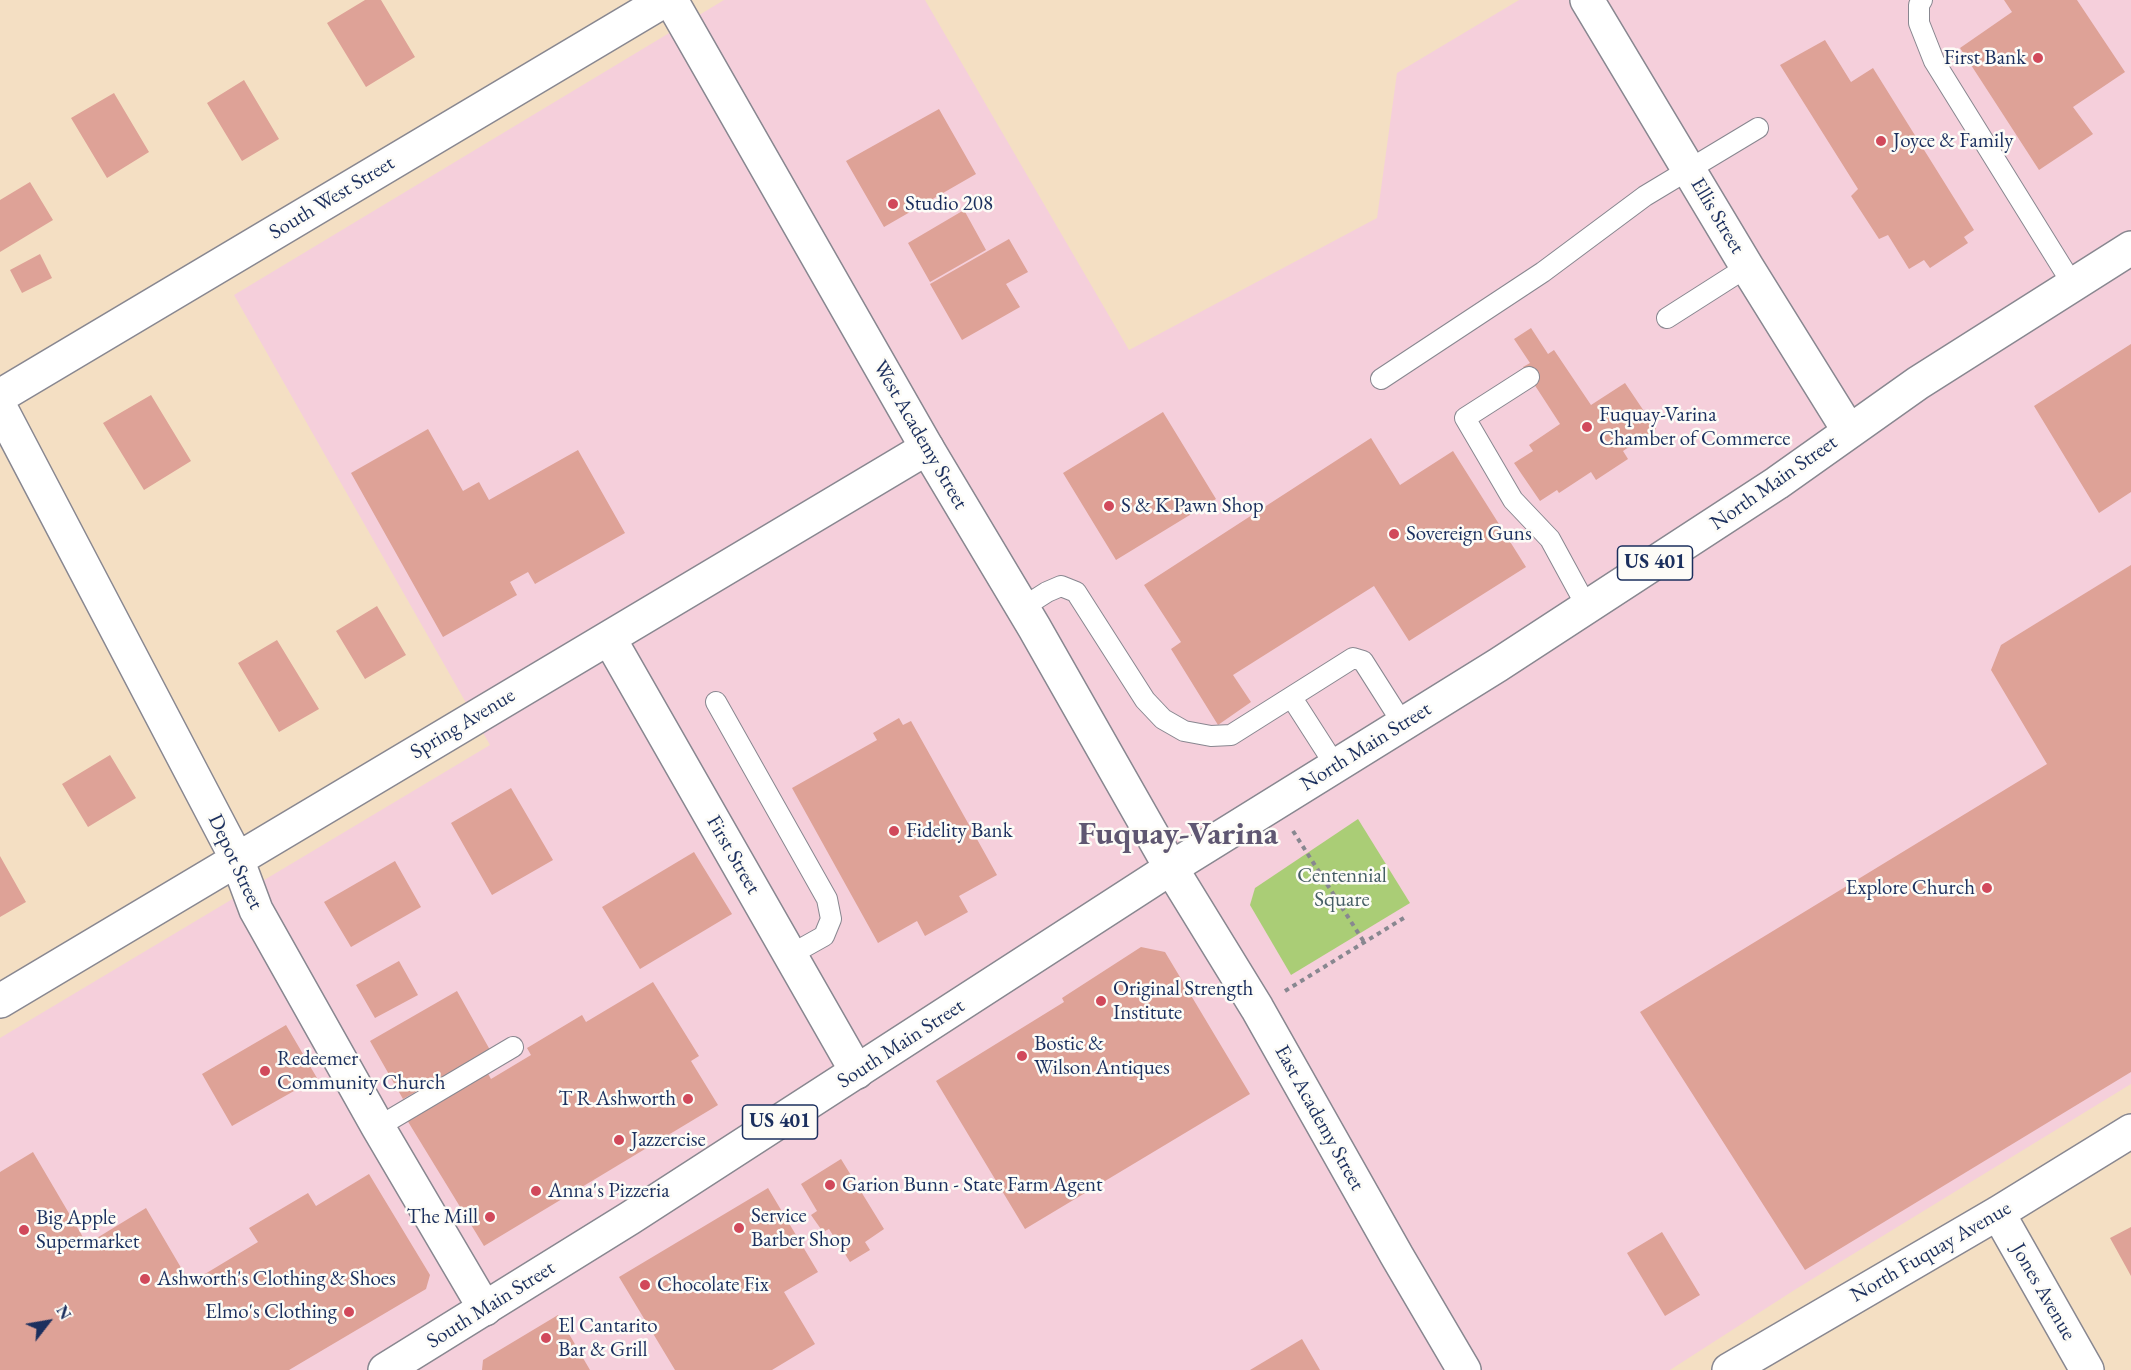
<!DOCTYPE html>
<html>
<head>
<meta charset="utf-8">
<style>
  body { margin:0 }
  #map { position:relative; width:2131px; height:1370px; overflow:hidden; background:#f4dfc3; font-family:"EB Garamond",serif }
  canvas { display:block }
  .north { position:absolute; left:18px; top:1292px; width:60px; height:60px; -webkit-text-stroke:4px #fdfcf7; paint-order:stroke; rotate:59deg; font-size:16px; font-weight:700; line-height:24px; text-align:center; color:#1b2f5e }
  .north::after { content:''; display:block; margin:auto; width:21px; height:27px; background:#1b2f5e; clip-path:polygon(50% 0,100% 100%,50% 72%,0 100%) }
</style>
</head>
<body>
<div id="map">
<canvas width="2131" height="1370"></canvas>
<div class="north">N</div>
</div>
<script>
const ctx = document.querySelector('canvas').getContext('2d');
ctx.lineJoin = 'round';
function fill(path, color) { ctx.fillStyle = color; ctx.fill(path, 'evenodd'); }
const poly = rows => new Path2D(rows.map(r => 'M' + r).join(''));
function strokePath(path, color, width, dash) { ctx.strokeStyle = color; ctx.lineWidth = width; ctx.lineCap = dash ? 'butt' : 'round'; ctx.setLineDash(dash || []); ctx.stroke(path); }
function drawText(font, color, halo, rows, align = 'center') {
  ctx.font = font + ' "EB Garamond",serif'; ctx.lineWidth = 5; ctx.setLineDash([]); ctx.textBaseline = 'middle'; ctx.strokeStyle = halo; ctx.fillStyle = color; for (const [text, x, y, turn = 0] of rows) {
    ctx.save(); ctx.translate(x, y); ctx.rotate((+turn || 0) * Math.PI / 180); ctx.textAlign = isNaN(turn) ? turn : align; if (halo) ctx.strokeText(text, 0, 0); ctx.fillText(text, 0, 0); ctx.restore();
  }
}
fill(poly([
  [724,0,925,0,1129,350,1377,218,1397,73,1519,0,2131,0,2131,1084,1796,1289,1670,1370,0,1370,0,1038,490,745,234,295]
]), '#f5cfdb');
fill(poly([
  [1358,819,1410,903,1291,975,1250,905,1255,888]
]), '#aacd76');
fill(poly([
  [365,0,381,0,415,57,366,87,327,23],
  [2004,0,2077,0,2125,72,2073,107,2093,134,2039,170,1960,48,2012,12],
  [1825,40,1851,82,1873,68,1974,230,1964,237,1968,243,1930,268,1924,260,1909,269,1888,235,1879,239,1851,196,1858,189,1780,65],
  [244,80,279,139,242,161,207,103],
  [114,93,149,152,107,178,71,118],
  [939,109,976,174,884,227,846,161],
  [30,182,53,220,0,252,0,200],
  [964,210,986,250,930,282,908,243],
  [1009,239,1028,272,1006,284,1020,307,962,340,930,284],
  [40,254,52,278,22,293,10,270],
  [1531,328,1548,354,1554,350,1591,405,1625,383,1656,429,1623,451,1628,459,1596,480,1591,472,1559,493,1557,490,1540,501,1514,463,1533,451,1529,445,1560,424,1523,367,1530,363,1514,339],
  [2131,344,2131,492,2099,513,2034,406],
  [151,395,191,461,144,490,103,423],
  [1163,412,1216,499,1116,560,1063,473],
  [428,429,463,491,479,482,489,500,578,450,625,533,535,584,528,572,510,582,517,595,443,637,351,473],
  [1371,438,1400,485,1453,451,1526,567,1409,641,1374,586,1233,675,1251,702,1218,725,1171,649,1181,642,1144,585],
  [2131,565,2131,1072,1805,1270,1640,1012,2047,764,1991,670,2001,645],
  [377,606,406,655,365,679,336,631],
  [277,640,319,709,279,732,238,663],
  [899,718,903,725,911,721,997,875,959,896,968,912,925,936,917,921,878,943,792,788,877,740,873,733],
  [110,755,136,798,88,827,62,784],
  [511,788,553,860,492,895,451,823],
  [694,852,732,914,640,969,602,907],
  [0,856,26,902,0,917],
  [395,861,421,907,351,947,324,902],
  [1141,947,1165,952,1250,1094,1025,1229,936,1081,1064,1002,1062,998],
  [399,961,418,995,375,1018,356,985],
  [653,982,699,1056,691,1061,718,1105,484,1246,407,1120,487,1072,491,1079,531,1055,527,1048,582,1015,586,1022],
  [457,991,490,1050,403,1099,370,1041],
  [286,1025,317,1078,232,1126,202,1074],
  [33,1152,87,1244,146,1208,190,1283,258,1242,249,1228,308,1193,316,1206,369,1174,430,1275,426,1289,289,1370,0,1370,0,1172],
  [841,1159,884,1229,865,1242,870,1250,850,1262,829,1229,823,1232,811,1215,817,1211,801,1184],
  [768,1188,818,1272,784,1292,815,1344,772,1370,675,1370,619,1277],
  [2131,1227,2131,1276,2110,1238],
  [1662,1232,1700,1295,1665,1316,1627,1253],
  [558,1315,590,1370,482,1370,483,1360],
  [1302,1339,1320,1370,1250,1370]
]), '#dea297');
const service = poly([
  [1922,0,1919,5,1919,23,1934,61,2073,285],
  [1667,318,1747,267],
  [1529,377,1465,418,1513,500,1550,539,1587,607],
  [1381,379,1543,272,1645,196,1758,128],
  [1022,608,1047,592,1061,586,1076,592,1145,700,1163,719,1184,731,1211,736,1231,735,1353,658,1363,661,1403,724],
  [1292,698,1335,765],
  [716,702,827,899,831,919,824,936,790,955],
  [378,1127,513,1047]
]);
const minor = poly([
  [1587,0,1747,267,1849,431],
  [0,396,665,0],
  [0,407,237,859,256,910,378,1127,485,1309],
  [609,638,857,1072],
  [0,1001,927,448],
  [1998,1213,2087,1370],
  [1729,1370,1998,1213,2131,1131]
]);
const tertiary = poly([
  [1171,868,1257,1008,1397,1256,1464,1370]
]);
const secondary = poly([
  [671,0,927,448,1034,627,1171,868]
]);
const primary = poly([
  [385,1370,630,1218,1171,868,1498,665,1777,483,1918,383,2131,248]
]);
strokePath(service, '#888790', 22);
strokePath(minor, '#888790', 36);
strokePath(tertiary, '#888790', 36);
strokePath(secondary, '#888790', 36);
strokePath(primary, '#888790', 36);
strokePath(poly([
  [1293,831,1364,942],
  [1285,991,1407,916]
]), '#888790', 4, [4.5, 4.5]);
strokePath(service, '#fff', 20);
strokePath(minor, '#fff', 33);
strokePath(tertiary, '#fff', 33);
strokePath(secondary, '#fff', 33);
strokePath(primary, '#fff', 33);
for (const [x, y, r, color] of [
  [2038,58,6,"#d1495b"],
  [1881,141,6,"#d1495b"],
  [893,204,6,"#d1495b"],
  [1587,427,6,"#d1495b"],
  [1109,506,6,"#d1495b"],
  [1394,534,6,"#d1495b"],
  [894,831,6,"#d1495b"],
  [1987,888,6,"#d1495b"],
  [1101,1001,6,"#d1495b"],
  [1022,1056,6,"#d1495b"],
  [265,1071,6,"#d1495b"],
  [688,1099,6,"#d1495b"],
  [619,1140,6,"#d1495b"],
  [830,1185,6,"#d1495b"],
  [536,1191,6,"#d1495b"],
  [490,1217,6,"#d1495b"],
  [739,1228,6,"#d1495b"],
  [24,1230,6,"#d1495b"],
  [145,1279,6,"#d1495b"],
  [645,1285,6,"#d1495b"],
  [349,1312,6,"#d1495b"],
  [546,1338,6,"#d1495b"]
]) { const dot = new Path2D(); dot.arc(x, y, r, 0, 2 * Math.PI); ctx.fillStyle = color; ctx.fill(dot); strokePath(dot, '#fdfcf7', 2); }
for (const [x, y, w] of [
  [1655,563,75],
  [780,1122,75]
]) { const box = new Path2D(); box.roundRect(x - w / 2, y - 17, w, 34, 4.5); ctx.fillStyle = '#fdfcf7'; ctx.fill(box); strokePath(box, '#1b2f5e', 1.5); }
drawText('bold 20px', '#1b2f5e', null, [
  ["US 401",1655,563],
  ["US 401",780,1122]
]);
drawText('21px', '#1b2f5e', '#fdfcf7', [
  ["First Bank",2026,58,"right"],
  ["Joyce & Family",1893,141],
  ["Studio 208",905,204],
  ["Fuquay-Varina",1599,415],
  ["Chamber of Commerce",1599,439],
  ["S & K Pawn Shop",1121,506],
  ["Sovereign Guns",1406,534],
  ["Fidelity Bank",906,831],
  ["Explore Church",1975,888,"right"],
  ["Original Strength",1113,989],
  ["Institute",1113,1013],
  ["Bostic &",1034,1044],
  ["Wilson Antiques",1034,1068],
  ["Redeemer",277,1059],
  ["Community Church",277,1083],
  ["T R Ashworth",676,1099,"right"],
  ["Jazzercise",631,1140],
  ["Garion Bunn - State Farm Agent",842,1185],
  ["Anna's Pizzeria",548,1191],
  ["Service",751,1216],
  ["Barber Shop",751,1240],
  ["The Mill",478,1217,"right"],
  ["Big Apple",36,1218],
  ["Supermarket",36,1242],
  ["Ashworth's Clothing & Shoes",157,1279],
  ["Chocolate Fix",657,1285],
  ["Elmo's Clothing",337,1312,"right"],
  ["El Cantarito",558,1326],
  ["Bar & Grill",558,1350]
], 'left');
drawText('21px', '#1b2f5e', '#fdfcf7', [
  ["South West Street",332,198,-31],
  ["Ellis Street",1717,216,59],
  ["West Academy Street",920,435,60],
  ["North Main Street",1774,483,-35],
  ["Spring Avenue",463,724,-31],
  ["North Main Street",1366,747,-32],
  ["First Street",733,855,60],
  ["Depot Street",235,862,65],
  ["South Main Street",901,1044,-33],
  ["East Academy Street",1319,1118,61],
  ["North Fuquay Avenue",1931,1252,-30],
  ["Jones Avenue",2043,1292,60],
  ["South Main Street",491,1305,-32]
]);
drawText('21px', '#465e65', '#fdfcf7', [
  ["Centennial",1342,876],
  ["Square",1342,900]
]);
drawText('bold 33px', '#5f5772', '#fdfcf7', [
  ["Fuquay-Varina",1178,835]
]);
</script>
</body>
</html>
